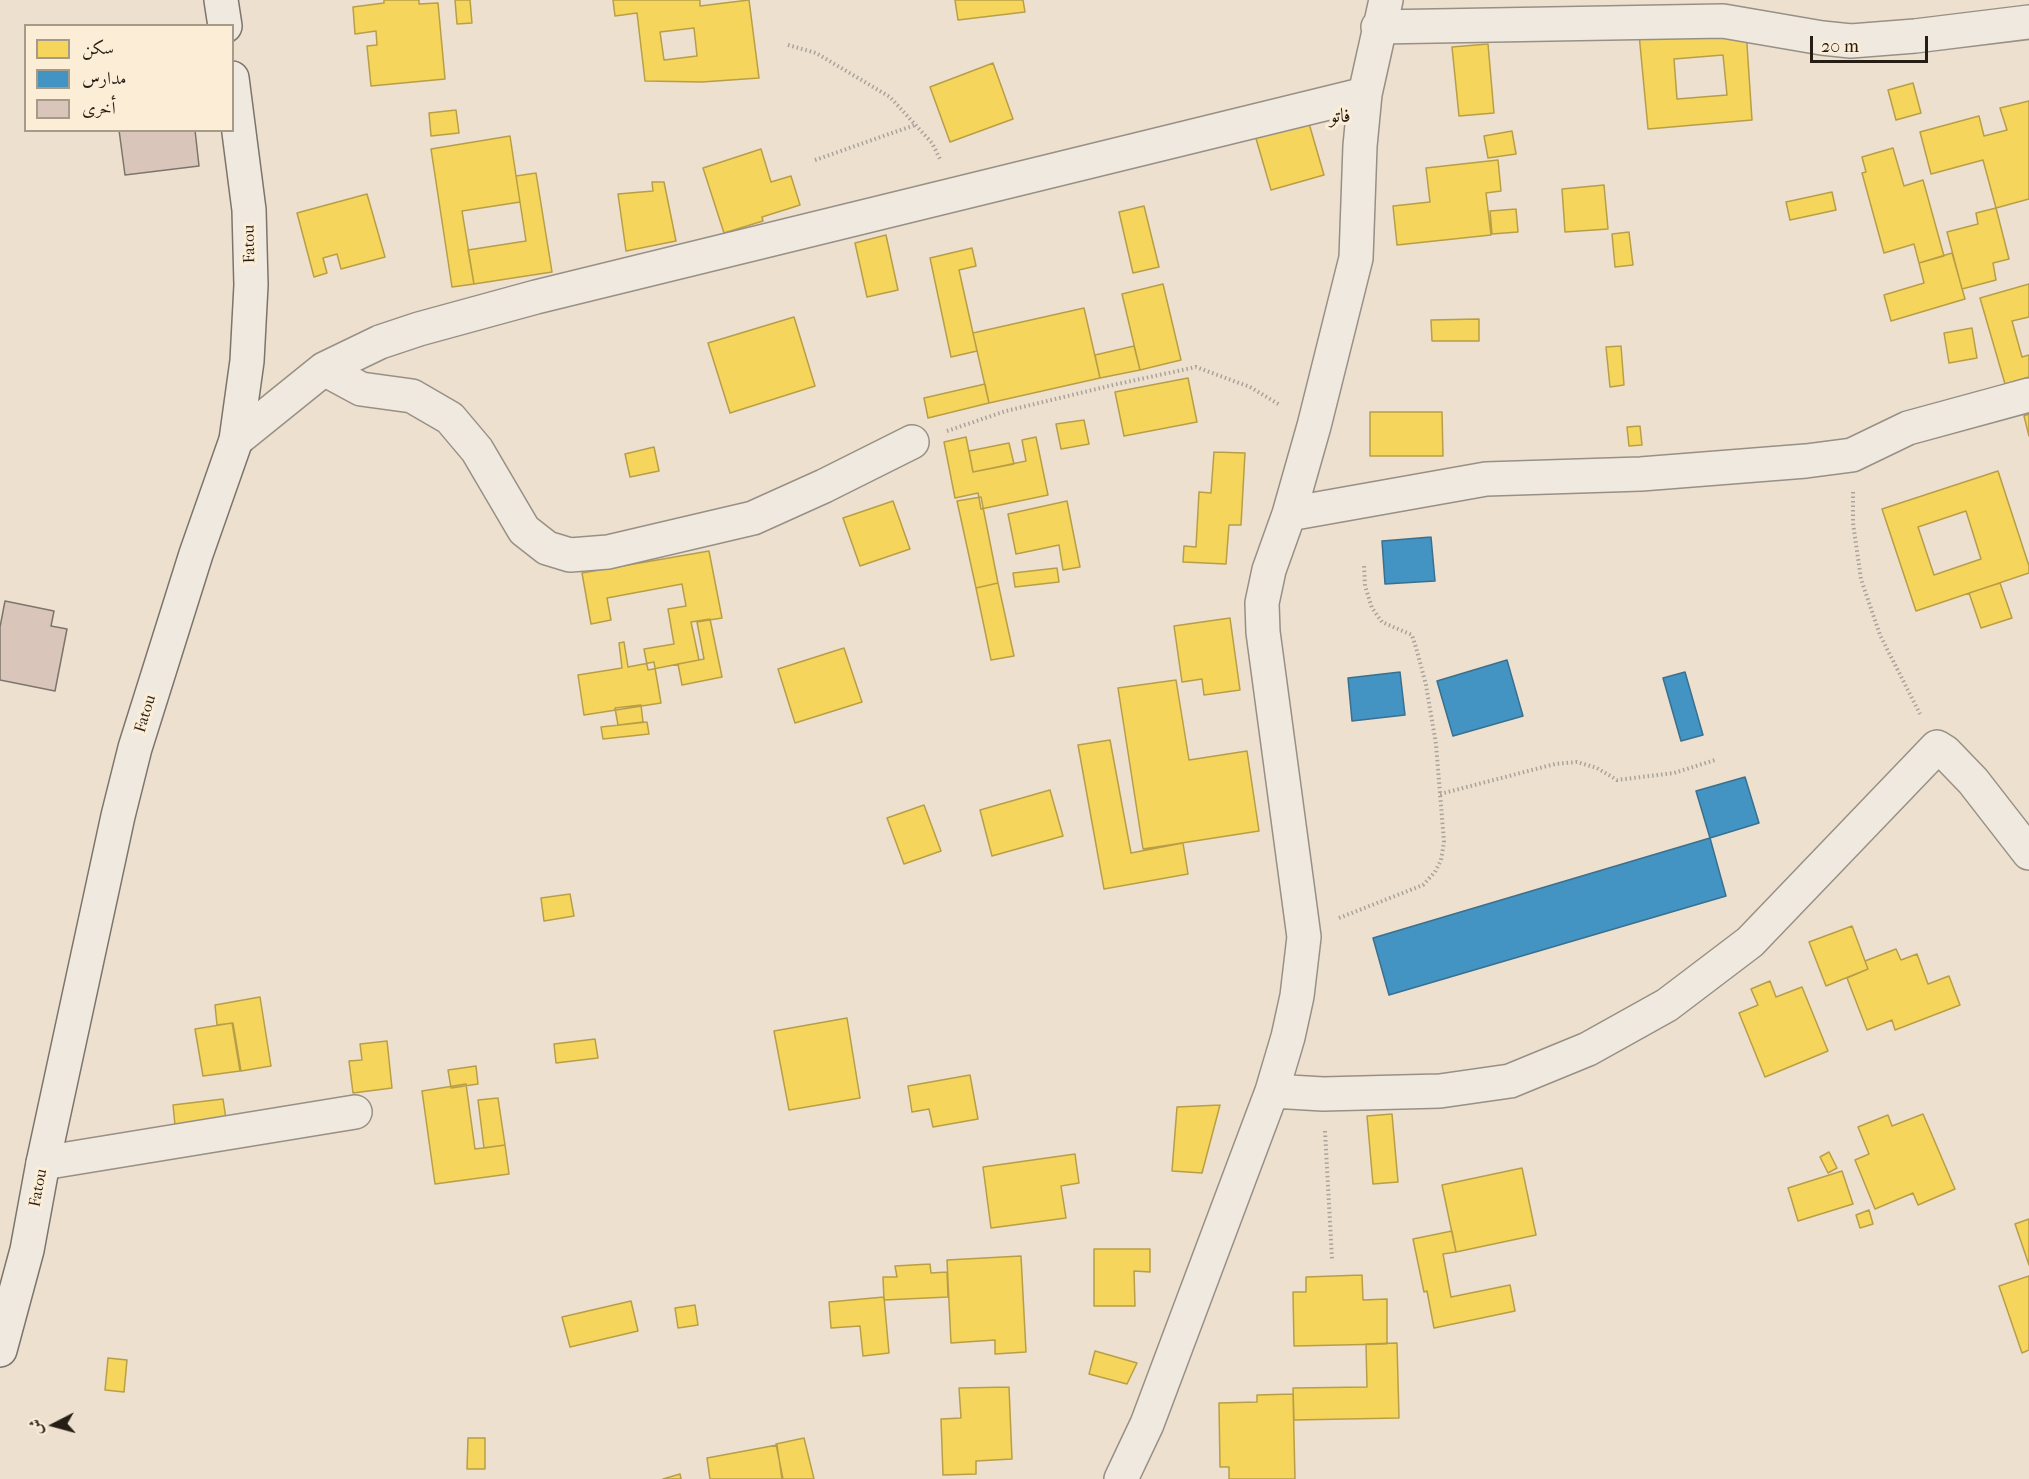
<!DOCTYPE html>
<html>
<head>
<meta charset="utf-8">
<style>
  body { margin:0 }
  #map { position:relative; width:2029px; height:1479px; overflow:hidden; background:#ede0ce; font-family:"IM FELL French Canon",Amiri,serif }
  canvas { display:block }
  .legend { position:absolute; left:24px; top:24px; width:210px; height:108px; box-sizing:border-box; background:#fcedd7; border:2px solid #a69a89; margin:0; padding:8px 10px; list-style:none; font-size:18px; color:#261d15 }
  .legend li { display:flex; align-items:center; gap:12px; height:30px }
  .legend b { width:30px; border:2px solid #a69a89 }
  .north { position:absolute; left:24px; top:1395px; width:60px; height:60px; -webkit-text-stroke:4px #fcedd7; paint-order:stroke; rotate:264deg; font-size:16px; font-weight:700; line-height:24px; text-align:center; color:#261d15 }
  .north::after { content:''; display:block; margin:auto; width:21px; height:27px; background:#261d15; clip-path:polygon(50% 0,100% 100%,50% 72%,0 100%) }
  .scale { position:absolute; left:1810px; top:36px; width:118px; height:27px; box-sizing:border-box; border:3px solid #261d15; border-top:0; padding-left:8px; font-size:18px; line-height:21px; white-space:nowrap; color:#261d15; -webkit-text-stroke:4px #fcedd7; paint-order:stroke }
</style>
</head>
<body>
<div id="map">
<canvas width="2029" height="1479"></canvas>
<ul class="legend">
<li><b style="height:16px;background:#f6d55c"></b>سكن</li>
<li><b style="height:16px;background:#4393c3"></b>مدارس</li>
<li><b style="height:16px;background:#dac5bb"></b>أخرى</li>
</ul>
<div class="north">ش</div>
<div class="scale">20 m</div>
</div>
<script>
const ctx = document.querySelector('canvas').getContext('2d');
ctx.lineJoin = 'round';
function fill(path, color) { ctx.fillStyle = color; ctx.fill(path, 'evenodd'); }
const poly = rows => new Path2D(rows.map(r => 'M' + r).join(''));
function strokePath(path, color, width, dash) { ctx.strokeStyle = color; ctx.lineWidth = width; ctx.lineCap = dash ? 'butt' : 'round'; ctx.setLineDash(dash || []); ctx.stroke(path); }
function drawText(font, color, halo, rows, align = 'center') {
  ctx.font = font + ' "IM FELL French Canon",Amiri,serif'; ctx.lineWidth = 6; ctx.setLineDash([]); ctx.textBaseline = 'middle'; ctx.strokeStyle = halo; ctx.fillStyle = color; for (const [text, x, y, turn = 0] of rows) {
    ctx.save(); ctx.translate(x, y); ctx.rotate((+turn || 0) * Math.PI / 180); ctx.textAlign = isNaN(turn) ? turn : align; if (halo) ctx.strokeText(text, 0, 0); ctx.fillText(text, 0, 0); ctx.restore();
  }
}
const homes = poly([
  [384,0,419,0,419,4,438,3,445,79,371,86,367,46,377,45,376,31,355,34,353,7,384,3,384,0],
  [455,0,470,0,472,23,457,24,455,0],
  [613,0,700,0,700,6,749,0,759,78,702,82,645,81,637,13,615,16,613,0],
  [694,28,697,56,664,60,660,32,694,28],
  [955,0,1023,0,1025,12,958,20,955,0],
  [1746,30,1752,120,1648,129,1639,34,1746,30],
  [1723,55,1727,95,1677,99,1674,59,1723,55],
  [1488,44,1494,113,1459,116,1452,47,1488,44],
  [993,63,1013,119,950,142,930,87,993,63],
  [1913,83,1921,113,1896,120,1888,90,1913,83],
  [2029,101,2029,199,1996,208,1983,160,1931,174,1920,132,1979,116,1984,136,2007,130,2000,108,2029,101],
  [456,110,459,133,431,136,429,113,456,110],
  [1308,120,1324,175,1271,190,1255,135,1308,120],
  [1512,131,1516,154,1488,158,1484,136,1512,131],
  [510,136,520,202,462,211,474,284,452,287,431,149,510,136],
  [1893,148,1904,186,1923,180,1944,256,1919,263,1914,244,1884,253,1862,173,1866,172,1862,157,1893,148],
  [761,149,771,182,791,176,800,205,762,217,763,221,724,233,703,168,761,149],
  [1498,160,1501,191,1486,193,1491,235,1397,245,1393,206,1430,202,1426,168,1498,160],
  [536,173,552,272,474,284,468,250,526,241,516,176,536,173],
  [652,182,664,182,676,241,626,251,618,194,653,191,652,182],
  [1604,185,1608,229,1565,232,1562,189,1604,185],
  [1832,192,1836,210,1790,220,1786,202,1832,192],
  [367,194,385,257,341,269,337,254,323,258,327,273,314,277,297,213,367,194],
  [1144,206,1159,267,1133,273,1119,212,1144,206],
  [1996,208,2009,259,1993,263,1996,280,1962,289,1947,232,1978,224,1976,213,1996,208],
  [1516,209,1518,232,1492,234,1490,211,1516,209],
  [1629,232,1633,265,1615,267,1612,234,1629,232],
  [886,235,898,290,867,297,855,243,886,235],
  [972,248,976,266,959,270,977,351,951,357,930,258,972,248],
  [1952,253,1965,299,1891,321,1884,295,1924,283,1919,263,1952,253],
  [1163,284,1181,360,1140,370,1122,294,1163,284],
  [2029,284,2029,317,2012,321,2022,357,2029,355,2029,377,2005,384,1980,298,2029,284],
  [1084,308,1100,378,989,403,973,333,1084,308],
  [794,317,815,386,730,413,708,343,794,317],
  [1479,319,1479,341,1432,341,1431,320,1479,319],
  [1972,328,1977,358,1949,363,1944,333,1972,328],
  [1134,346,1140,370,1100,378,1095,355,1134,346],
  [1621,346,1624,385,1610,387,1606,347,1621,346],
  [1188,378,1197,422,1124,436,1115,392,1188,378],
  [985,384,989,403,928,418,924,398,985,384],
  [1370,412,1442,412,1443,456,1370,456,1370,412],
  [2029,414,2029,436,2024,416,2029,414],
  [1084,420,1089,444,1061,449,1056,424,1084,420],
  [1640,426,1642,445,1629,446,1627,427,1640,426],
  [966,437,973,472,1026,461,1022,440,1036,437,1048,495,981,509,978,493,955,498,944,442,966,437],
  [1009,443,1014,464,973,472,969,451,1009,443],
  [654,447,659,471,630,477,625,454,654,447],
  [1214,452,1245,453,1241,525,1229,525,1226,564,1183,562,1184,546,1196,547,1199,492,1211,493,1214,452],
  [1998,471,2029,566,2029,573,1916,611,1882,509,1998,471],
  [1966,511,1981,559,1934,575,1918,527,1966,511],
  [981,497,998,583,976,588,957,501,981,497],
  [893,501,910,549,860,566,843,518,893,501],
  [1067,501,1080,567,1063,570,1059,545,1016,554,1008,514,1067,501],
  [709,551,722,618,697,622,704,659,648,670,644,649,674,644,668,609,686,606,682,584,607,598,611,620,591,624,582,573,709,551],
  [1057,568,1059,582,1015,587,1013,573,1057,568],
  [998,583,1014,656,991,660,976,588,998,583],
  [2000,583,2012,618,1981,628,1969,593,2000,583],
  [1230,618,1240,690,1204,695,1202,679,1182,682,1174,626,1230,618],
  [710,619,722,677,682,685,678,664,699,660,691,622,710,619],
  [624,642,628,667,654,662,661,703,584,715,578,675,622,668,619,643,624,642],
  [844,648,862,702,795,723,778,669,844,648],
  [1176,680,1189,760,1247,751,1259,831,1143,849,1118,688,1176,680],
  [641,705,643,722,618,725,615,708,641,705],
  [647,722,649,734,603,739,601,727,647,722],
  [1110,740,1131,853,1183,843,1188,874,1104,889,1078,745,1110,740],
  [1050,790,1063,836,992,856,980,810,1050,790],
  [924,805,941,851,904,864,887,818,924,805],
  [570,894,574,916,544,921,541,898,570,894],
  [1852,926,1868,969,1826,986,1809,942,1852,926],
  [1896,949,1901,960,1917,954,1928,984,1949,976,1960,1005,1895,1030,1892,1020,1867,1030,1847,978,1868,969,1865,961,1896,949],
  [1770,981,1776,997,1802,987,1828,1051,1765,1077,1739,1013,1758,1005,1751,989,1770,981],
  [260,997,271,1066,241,1071,233,1023,217,1025,215,1005,260,997],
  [847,1018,860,1098,789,1110,774,1031,847,1018],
  [232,1023,240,1071,203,1076,195,1029,232,1023],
  [595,1039,598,1058,556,1063,554,1044,595,1039],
  [387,1041,392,1088,353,1093,349,1061,362,1060,360,1044,387,1041],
  [476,1066,478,1084,451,1088,448,1070,476,1066],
  [970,1075,978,1119,933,1127,929,1109,912,1112,908,1086,970,1075],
  [466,1084,475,1149,505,1145,509,1174,435,1184,422,1091,466,1084],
  [498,1098,505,1145,484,1148,478,1100,498,1098],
  [223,1099,226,1119,175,1125,173,1105,223,1099],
  [1220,1105,1202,1173,1172,1171,1177,1107,1220,1105],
  [1392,1114,1398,1182,1373,1184,1367,1116,1392,1114],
  [1923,1114,1955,1189,1918,1205,1913,1193,1875,1209,1855,1160,1869,1154,1858,1127,1888,1115,1892,1126,1923,1114],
  [1829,1152,1837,1168,1828,1173,1820,1157,1829,1152],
  [1075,1154,1079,1183,1061,1186,1066,1218,991,1228,983,1167,1075,1154],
  [1522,1168,1536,1235,1456,1252,1442,1185,1522,1168],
  [1842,1171,1853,1204,1798,1221,1788,1188,1842,1171],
  [1869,1210,1873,1224,1860,1228,1856,1215,1869,1210],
  [2029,1219,2029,1265,2015,1224,2029,1219],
  [1452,1231,1456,1252,1443,1254,1451,1297,1510,1285,1515,1311,1434,1328,1427,1291,1424,1292,1413,1239,1452,1231],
  [1094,1249,1150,1249,1150,1272,1134,1271,1135,1306,1094,1306,1094,1249],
  [1021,1256,1026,1352,995,1354,995,1340,951,1343,947,1260,1021,1256],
  [930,1264,931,1273,947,1272,948,1297,884,1300,883,1277,897,1277,895,1266,930,1264],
  [1362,1275,1363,1300,1387,1299,1387,1344,1294,1346,1293,1292,1306,1292,1306,1277,1362,1275],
  [2029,1276,2029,1350,2022,1353,1999,1286,2029,1276],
  [884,1297,889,1353,863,1356,860,1326,831,1328,829,1302,884,1297],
  [631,1301,638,1331,570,1347,562,1317,631,1301],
  [695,1305,698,1325,678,1328,675,1308,695,1305],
  [1397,1343,1399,1418,1294,1420,1293,1388,1367,1387,1366,1344,1397,1343],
  [1095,1351,1137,1363,1127,1384,1089,1374,1095,1351],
  [108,1358,127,1360,124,1392,105,1390,108,1358],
  [1009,1387,1012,1459,976,1461,976,1474,943,1475,941,1419,961,1418,959,1388,1009,1387],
  [1293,1394,1295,1479,1229,1479,1229,1467,1220,1467,1219,1403,1257,1402,1257,1395,1293,1394],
  [468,1438,485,1438,485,1469,467,1469,468,1438],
  [804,1438,814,1479,783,1479,776,1444,804,1438],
  [777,1445,782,1479,710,1479,707,1458,777,1445],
  [680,1474,681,1479,663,1479,680,1474]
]);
fill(homes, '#f6d55c');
strokePath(homes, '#b89e47', 1.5);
const schools = poly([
  [1431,537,1435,581,1385,584,1382,541,1431,537],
  [1507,660,1523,716,1453,736,1437,681,1507,660],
  [1400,672,1405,715,1352,721,1348,678,1400,672],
  [1685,672,1703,735,1681,741,1663,678,1685,672],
  [1745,777,1759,823,1710,838,1696,791,1745,777],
  [1710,838,1726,896,1389,995,1373,938,1710,838]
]);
fill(schools, '#4393c3');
strokePath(schools, '#3a708f', 1.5);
const building = poly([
  [119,130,195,130,199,166,125,175,119,130],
  [5,601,54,611,51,626,67,629,55,691,0,680,0,627,5,601]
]);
fill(building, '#dac5bb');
strokePath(building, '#7c756c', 1.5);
const street = poly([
  [1378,27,1723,21,1822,38,1851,41,1915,36,2029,22],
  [324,369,380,342,419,329,536,297,1365,94],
  [236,440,324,369,361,389,412,396,450,418,477,450,524,530,547,548,570,555,608,552,753,518,824,486,912,442],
  [1289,514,1486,479,1641,474,1806,461,1852,455,1908,428,2029,395],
  [1272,1091,1323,1094,1440,1091,1510,1081,1588,1049,1667,1005,1750,942,1937,747,1945,752,1973,781,2029,853],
  [43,1163,355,1112],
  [1121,1479,1147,1424,1272,1091,1288,1037,1297,996,1304,937,1263,632,1262,603,1269,570,1289,514,1314,426,1356,258,1360,146,1365,94,1386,0]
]);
const secondary = poly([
  [221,0,225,26],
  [0,1350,27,1250,43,1163,118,816,135,748,196,554,236,440,247,361,251,285,249,210,232,78]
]);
strokePath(street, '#989085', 36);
strokePath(secondary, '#7c756c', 36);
strokePath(poly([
  [788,45,816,53,890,97,932,143,941,161],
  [815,160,915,125],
  [947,431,1006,411,1113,385,1196,367,1250,387,1280,405],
  [1853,492,1853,523,1861,579,1880,635,1920,714],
  [1440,794,1555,764,1577,762,1597,768,1617,780,1674,773,1715,760],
  [1339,918,1423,885,1435,872,1441,860,1444,842,1436,744,1426,685,1417,651,1412,635,1382,622,1372,608,1365,586,1364,564],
  [1325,1131,1332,1259]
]), '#a9a39b', 4, [1.5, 3]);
strokePath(street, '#f0e9e0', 33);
strokePath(secondary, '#f0e9e0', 33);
drawText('16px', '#261d15', '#fcedd7', [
  ["Fatou",250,244,-91],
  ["Fatou",146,714,-73],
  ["Fatou",39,1188,-79]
]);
drawText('20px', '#261d15', '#fcedd7', [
  ["فاتو",1340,117]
]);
</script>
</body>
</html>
